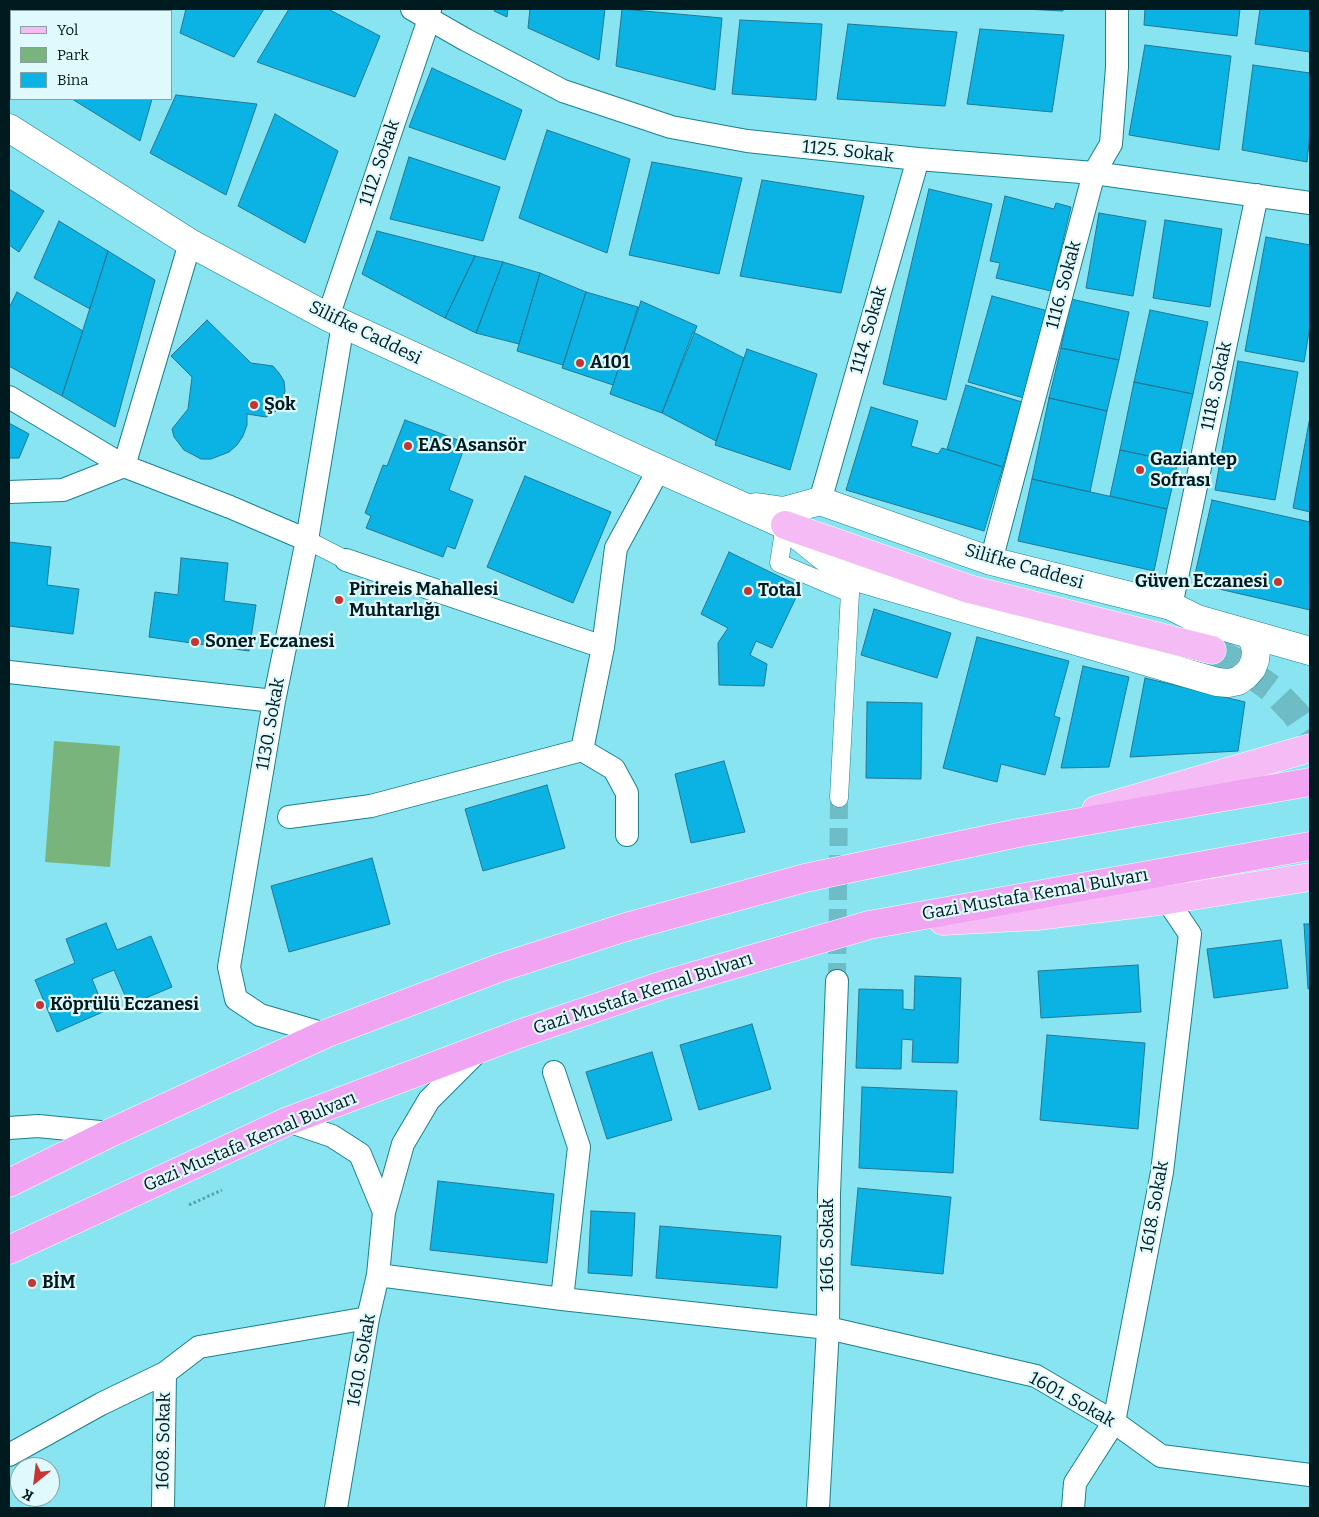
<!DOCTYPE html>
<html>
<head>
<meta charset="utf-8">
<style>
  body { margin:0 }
  #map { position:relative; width:1319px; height:1517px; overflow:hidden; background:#88e4f0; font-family:Bitter,serif }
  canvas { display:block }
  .frame { position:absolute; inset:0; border:10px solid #001b1f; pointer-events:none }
  .legend { position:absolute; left:10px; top:10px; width:162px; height:90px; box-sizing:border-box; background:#e0f9fd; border:1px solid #86a0a4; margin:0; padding:6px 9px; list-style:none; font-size:15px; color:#001b1f }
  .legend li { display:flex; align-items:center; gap:10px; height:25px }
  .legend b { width:25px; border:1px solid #86a0a4 }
  .north { position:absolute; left:10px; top:1457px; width:50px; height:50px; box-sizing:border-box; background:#e0f9fd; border:1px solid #86a0a4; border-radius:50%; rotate:209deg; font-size:14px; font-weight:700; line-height:20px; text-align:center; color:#001b1f }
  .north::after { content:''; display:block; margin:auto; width:18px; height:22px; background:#c43533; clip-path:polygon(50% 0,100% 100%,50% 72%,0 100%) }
</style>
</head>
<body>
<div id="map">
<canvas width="1319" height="1517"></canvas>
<div class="frame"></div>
<ul class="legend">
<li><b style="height:6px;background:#f4bbf5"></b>Yol</li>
<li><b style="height:14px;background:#79b47d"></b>Park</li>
<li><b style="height:14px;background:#0ab3e3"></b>Bina</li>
</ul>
<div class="north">K</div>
</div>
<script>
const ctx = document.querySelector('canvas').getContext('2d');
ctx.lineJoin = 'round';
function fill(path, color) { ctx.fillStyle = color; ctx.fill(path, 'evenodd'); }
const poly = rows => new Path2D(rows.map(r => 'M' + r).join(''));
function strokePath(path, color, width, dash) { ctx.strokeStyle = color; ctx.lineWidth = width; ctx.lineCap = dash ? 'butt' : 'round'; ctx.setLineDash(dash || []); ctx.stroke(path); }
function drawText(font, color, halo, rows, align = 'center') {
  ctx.font = font + ' Bitter,serif'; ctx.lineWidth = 4.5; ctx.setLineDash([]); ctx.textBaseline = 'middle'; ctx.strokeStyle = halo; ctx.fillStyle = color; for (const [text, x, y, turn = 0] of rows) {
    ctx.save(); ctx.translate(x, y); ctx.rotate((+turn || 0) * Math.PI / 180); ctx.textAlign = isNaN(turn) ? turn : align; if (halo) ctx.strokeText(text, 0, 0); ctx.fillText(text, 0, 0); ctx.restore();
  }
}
fill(poly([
  [54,741,120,746,110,867,45,862]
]), '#79b47d');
const building = poly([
  [9,9,59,9,58,11,11,11,11,63,9,62,9,9],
  [83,9,111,9,115,11,82,11,83,9],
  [186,9,264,9,234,57,180,33,186,9],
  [289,9,328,9,380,36,355,97,257,62,289,9],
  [495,9,508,9,507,17,494,11,495,9],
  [530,9,605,9,599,60,528,28,530,9],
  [622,9,722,18,715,90,616,66,622,9],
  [1024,9,1063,9,1063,11,1024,9],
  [1145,9,1240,9,1237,36,1144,25,1145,9],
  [1260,9,1310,9,1310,52,1255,44,1260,9],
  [740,20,822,24,816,100,732,94,740,20],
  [848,24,957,32,945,106,837,99,848,24],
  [980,29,1064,35,1052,112,967,104,980,29],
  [1145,45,1231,56,1219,150,1129,135,1145,45],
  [1253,65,1310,73,1310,133,1307,162,1242,150,1253,65],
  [432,68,522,110,505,160,409,127,432,68],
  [176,95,257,104,226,195,150,153,176,95],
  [72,99,152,99,140,141,72,99],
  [275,114,338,151,305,243,238,206,275,114],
  [547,130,630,159,607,253,519,218,547,130],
  [409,157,500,187,483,241,390,219,409,157],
  [652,162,742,178,719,274,629,255,652,162],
  [762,180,864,196,841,293,740,276,762,180],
  [9,189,44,211,19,252,9,245,9,189],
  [929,189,992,204,946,400,883,384,929,189],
  [1005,196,1054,209,1056,203,1071,207,1051,291,996,278,1000,263,990,261,1005,196],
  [1099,213,1146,221,1133,296,1086,288,1099,213],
  [1165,220,1222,229,1210,307,1153,298,1165,220],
  [59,221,108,251,90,309,34,278,59,221],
  [377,231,475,256,445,318,362,274,377,231],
  [1266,237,1310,245,1310,326,1304,362,1245,351,1266,237],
  [108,251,155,280,115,427,62,396,108,251],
  [475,256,503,262,476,333,445,318,475,256],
  [503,262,540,273,519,344,476,333,503,262],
  [540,273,586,292,563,365,517,351,540,273],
  [17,292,83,331,62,396,9,366,9,308,17,292],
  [586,292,638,307,613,385,562,368,586,292],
  [992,296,1048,311,1024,398,968,382,992,296],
  [1071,299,1129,312,1119,360,1061,348,1071,299],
  [641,301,697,326,662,413,610,394,641,301],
  [1150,310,1208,322,1193,394,1134,382,1150,310],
  [207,320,251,363,273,366,279,373,284,381,285,391,282,402,276,411,266,417,247,414,247,425,243,436,237,445,229,452,211,459,201,459,184,450,174,437,172,429,188,409,192,377,171,356,207,320],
  [693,332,744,358,716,441,662,413,693,332],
  [1061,348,1119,360,1107,411,1049,398,1061,348],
  [747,349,817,374,790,470,715,445,747,349],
  [1238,361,1298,372,1275,500,1215,490,1238,361],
  [1134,382,1193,394,1178,462,1120,450,1134,382],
  [966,385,1022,402,1003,467,947,449,966,385],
  [1049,398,1107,411,1090,492,1032,479,1049,398],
  [871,407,918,421,911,446,938,454,942,448,1003,467,984,531,846,490,871,407],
  [1310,417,1310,512,1293,508,1310,417],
  [405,420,466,443,449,490,473,500,455,549,447,546,443,557,366,528,371,516,365,513,383,465,387,466,405,420],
  [9,423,29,434,19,458,9,458,9,423],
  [1120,450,1178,462,1167,509,1110,496,1120,450],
  [525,476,611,512,573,603,487,567,525,476],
  [1032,479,1167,509,1154,571,1018,541,1032,479],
  [1212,500,1310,522,1310,610,1193,583,1212,500],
  [9,542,51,547,47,585,79,589,73,634,9,626,9,542],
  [729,552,801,587,772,648,756,641,750,655,767,664,764,686,719,685,718,643,728,628,701,614,729,552],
  [181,558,228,563,224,601,256,605,249,651,149,637,155,592,178,595,181,558],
  [874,609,951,633,937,678,861,655,874,609],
  [977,637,1069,661,1054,716,1060,718,1045,775,1001,764,997,782,943,768,977,637],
  [1083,666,1129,677,1109,767,1061,768,1083,666],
  [1145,678,1245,702,1238,751,1130,757,1145,678],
  [867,702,922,703,921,779,866,778,867,702],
  [724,761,745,832,691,843,675,774,724,761],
  [547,785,565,848,483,871,465,809,547,785],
  [372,858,390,924,289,952,271,886,372,858],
  [106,923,117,950,151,936,172,987,129,1005,114,970,92,979,105,1011,57,1032,35,980,75,963,66,939,106,923],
  [1304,924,1310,924,1310,988,1308,989,1304,924],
  [1281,940,1288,988,1214,998,1207,949,1281,940],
  [1138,965,1141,1012,1041,1018,1038,971,1138,965],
  [915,976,961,978,958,1063,912,1062,913,1040,902,1039,901,1069,856,1068,859,989,903,990,903,1009,914,1010,915,976],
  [752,1024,771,1089,699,1110,680,1045,752,1024],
  [1047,1035,1145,1043,1138,1129,1040,1120,1047,1035],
  [652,1052,672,1120,607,1139,586,1072,652,1052],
  [862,1087,957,1091,953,1173,859,1168,862,1087],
  [438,1181,554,1194,547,1263,430,1250,438,1181],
  [858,1188,951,1197,943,1274,851,1265,858,1188],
  [591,1211,635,1213,632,1276,588,1273,591,1211],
  [660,1226,781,1236,777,1288,656,1278,660,1226]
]);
fill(building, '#0ab3e3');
strokePath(building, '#237794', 1);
strokePath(poly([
  [837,981,839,798]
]), '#6dbcc6', 18, [18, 9]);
strokePath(poly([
  [1212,650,1234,661,1273,690,1295,713,1310,735]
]), '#6dbcc6', 28, [28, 14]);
const pedestrian = poly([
  [785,525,779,563,850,593,839,798],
  [307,540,346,560]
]);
const minor = poly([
  [412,9,466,40,563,91,671,127,747,141,918,159,1094,173,1310,203],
  [328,317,429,19,430,9],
  [9,397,124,466,230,507,307,540],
  [9,492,63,490,124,466,190,243],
  [820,501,918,159],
  [346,560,603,647],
  [991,561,1094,173,1111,144,1117,67,1117,9],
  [1171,606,1257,195],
  [9,672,274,701],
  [582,750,603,647,616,548,659,469],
  [289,817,371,806,582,750,614,769,627,793,627,835],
  [325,1034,260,1015,236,999,229,967,274,701,307,540,343,324],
  [554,1072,579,1147,562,1299],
  [288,1121,332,1136,360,1154,384,1212],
  [9,1128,38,1126,110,1133],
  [378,1275,562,1299,828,1328,1036,1376,1114,1422,1161,1456,1310,1475],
  [9,1455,101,1404,165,1373,199,1347,368,1318],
  [163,1508,165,1373],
  [336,1508,368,1318,378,1275,384,1212,403,1144,429,1100,478,1051],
  [818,1508,828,1328,829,1194,837,981],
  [1073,1508,1075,1483,1114,1422,1162,1172,1190,934,1167,900]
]);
const tertiary = poly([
  [9,128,190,243,328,317,659,469,785,525,846,574,1217,682,1228,683,1238,681,1246,675,1252,668,1255,660,1256,651,1254,642,1249,634],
  [756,507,784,511,820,501,991,561,1171,606,1197,619,1310,651]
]);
const primary = poly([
  [785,525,969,589,1212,650],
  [1096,810,1310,748],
  [943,921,1037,916,1167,900,1310,877]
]);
const trunk = poly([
  [9,1183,110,1133,325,1034,499,968,626,927,805,878,1018,833,1310,782],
  [9,1250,288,1121,519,1034,663,985,869,925,1310,846]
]);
strokePath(pedestrian, '#18828d', 19);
strokePath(minor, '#18828d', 24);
strokePath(tertiary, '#18828d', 29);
strokePath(primary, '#fff', 29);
strokePath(trunk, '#fff', 29);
strokePath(poly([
  [189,1205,222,1190]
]), '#5aa0aa', 3, [2.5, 2.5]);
strokePath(pedestrian, '#fff', 18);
strokePath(minor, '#fff', 22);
strokePath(tertiary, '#fff', 28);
strokePath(primary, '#f4bbf5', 28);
strokePath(trunk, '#f0a4f2', 28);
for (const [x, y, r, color] of [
  [580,363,5,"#c43533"],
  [254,405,5,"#c43533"],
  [408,446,5,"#c43533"],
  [1140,470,5,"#c43533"],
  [1278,582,5,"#c43533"],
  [748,591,5,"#c43533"],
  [339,600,5,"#c43533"],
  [195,642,5,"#c43533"],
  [40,1005,5,"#c43533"],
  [32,1283,5,"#c43533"]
]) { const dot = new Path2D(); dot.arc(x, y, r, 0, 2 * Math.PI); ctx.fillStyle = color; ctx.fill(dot); strokePath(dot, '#e0f9fd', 2); }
drawText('18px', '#001b1f', '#e0f9fd', [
  ["1125. Sokak",848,152,6],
  ["1112. Sokak",380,163,-71],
  ["1116. Sokak",1064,285,-75],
  ["1114. Sokak",869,330,-74],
  ["Silifke Caddesi",365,333,26],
  ["1118. Sokak",1217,386,-78],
  ["Silifke Caddesi",1024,567,16],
  ["1130. Sokak",271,724,-80],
  ["Gazi Mustafa Kemal Bulvarı",1035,895,-10],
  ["Gazi Mustafa Kemal Bulvarı",643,994,-18],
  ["Gazi Mustafa Kemal Bulvarı",250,1142,-23],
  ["1618. Sokak",1155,1207,-80],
  ["1616. Sokak",828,1245,-90],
  ["1610. Sokak",362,1360,-80],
  ["1601. Sokak",1072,1400,29],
  ["1608. Sokak",164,1441,-89]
]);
drawText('bold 18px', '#001b1f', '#e0f9fd', [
  ["A101",590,363],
  ["Şok",264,405],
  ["EAS Asansör",418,446],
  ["Gaziantep",1150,460],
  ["Sofrası",1150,481],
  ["Güven Eczanesi",1268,582,"right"],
  ["Pirireis Mahallesi",349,590],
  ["Muhtarlığı",349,611],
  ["Total",758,591],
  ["Soner Eczanesi",205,642],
  ["Köprülü Eczanesi",50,1005],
  ["BİM",42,1283]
], 'left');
</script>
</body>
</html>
